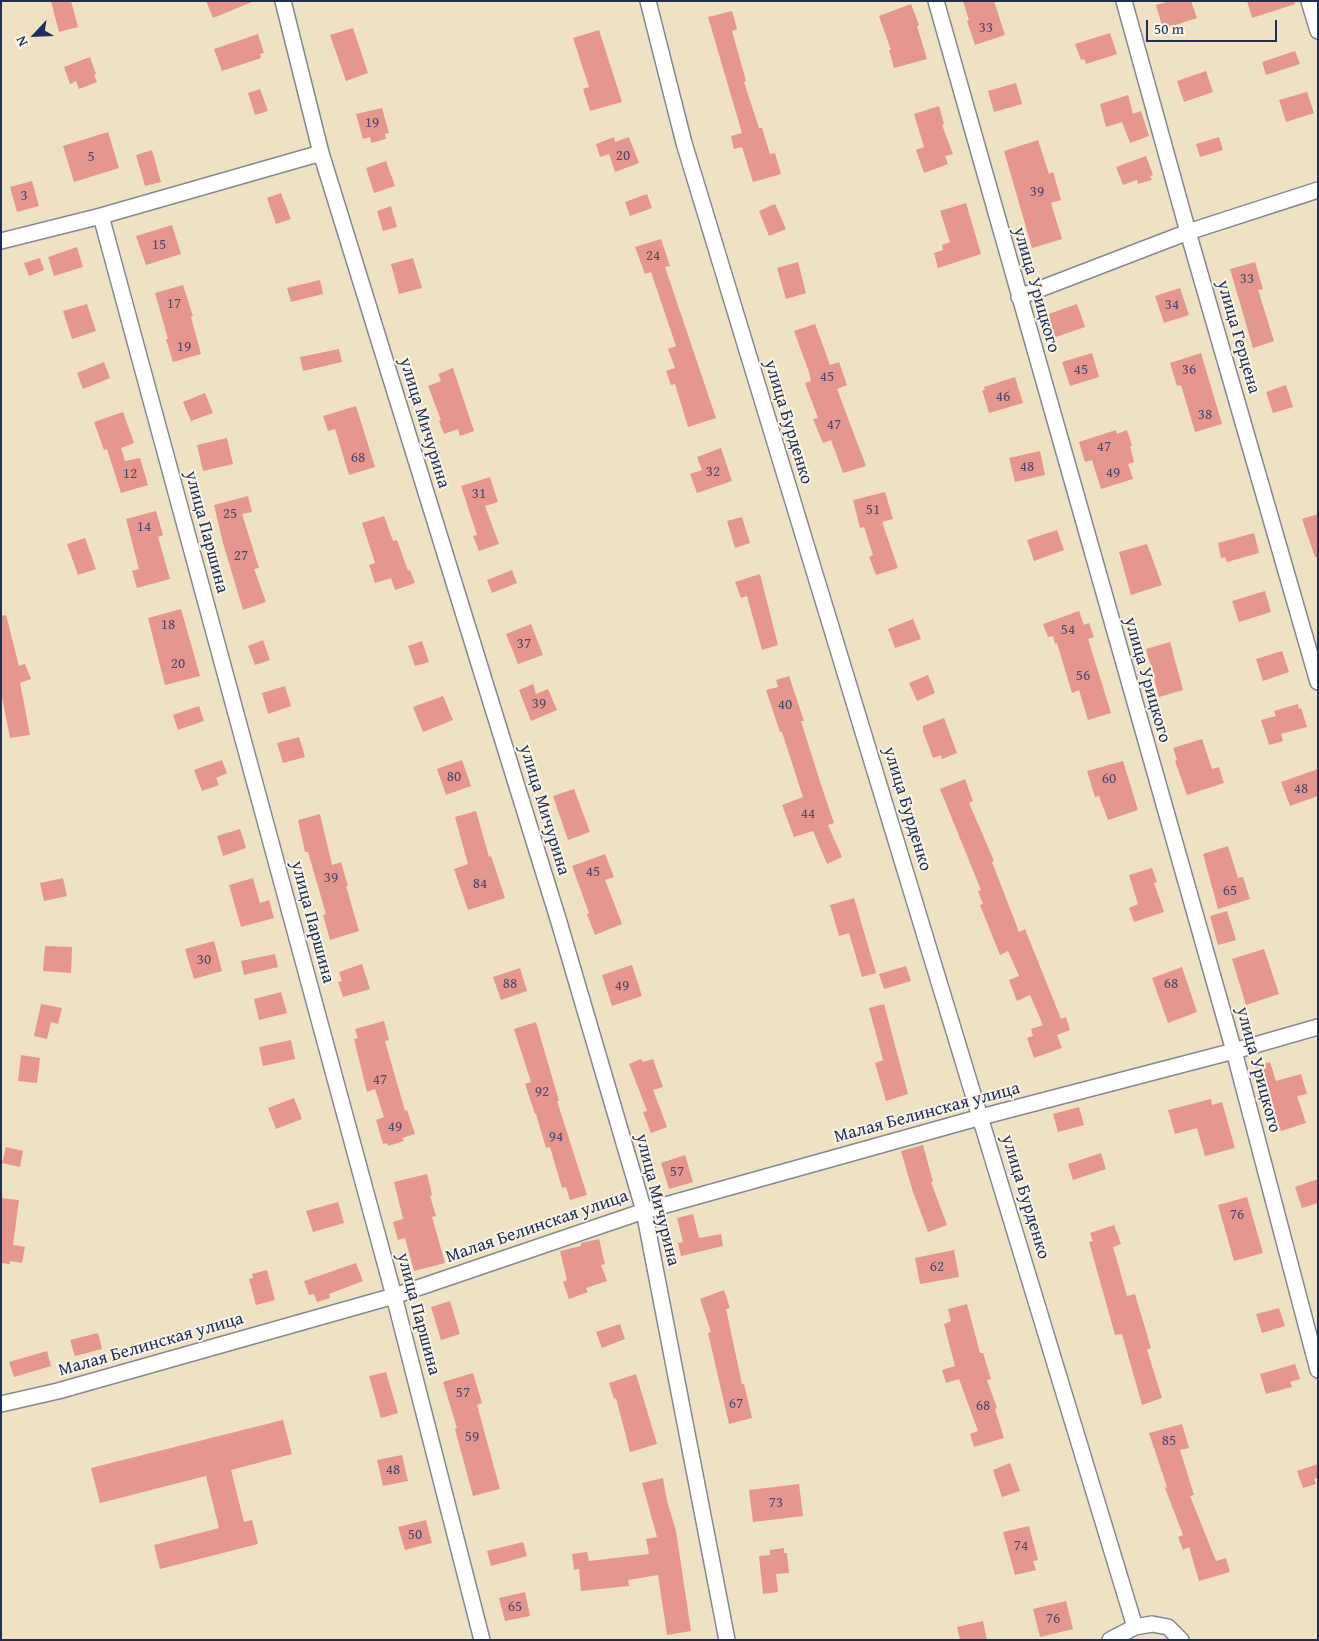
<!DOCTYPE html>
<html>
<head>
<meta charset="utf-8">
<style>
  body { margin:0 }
  #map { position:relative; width:1319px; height:1641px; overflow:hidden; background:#efe2c3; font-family:"Gentium Book Plus",serif }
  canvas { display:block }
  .frame { position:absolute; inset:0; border:2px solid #1b2f5e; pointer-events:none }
  .north { position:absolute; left:10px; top:10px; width:50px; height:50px; -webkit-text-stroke:4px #fcf5e5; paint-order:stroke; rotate:245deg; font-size:14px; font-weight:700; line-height:20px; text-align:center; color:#1b2f5e }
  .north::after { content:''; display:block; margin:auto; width:18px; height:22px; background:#1b2f5e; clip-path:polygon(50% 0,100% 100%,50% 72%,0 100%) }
  .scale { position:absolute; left:1146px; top:20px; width:131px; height:22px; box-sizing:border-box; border:2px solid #1b2f5e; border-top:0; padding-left:6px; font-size:15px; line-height:18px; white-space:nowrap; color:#1b2f5e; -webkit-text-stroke:4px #fcf5e5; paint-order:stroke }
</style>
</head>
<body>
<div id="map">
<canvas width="1319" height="1641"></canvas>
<div class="frame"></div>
<div class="north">N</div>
<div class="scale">50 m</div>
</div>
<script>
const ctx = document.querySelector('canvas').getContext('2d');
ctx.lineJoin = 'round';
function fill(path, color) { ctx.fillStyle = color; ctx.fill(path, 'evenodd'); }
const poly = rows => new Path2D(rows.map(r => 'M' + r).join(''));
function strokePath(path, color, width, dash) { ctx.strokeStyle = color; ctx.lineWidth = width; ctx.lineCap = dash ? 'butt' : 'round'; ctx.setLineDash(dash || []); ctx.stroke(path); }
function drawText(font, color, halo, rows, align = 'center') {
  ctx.font = font + ' "Gentium Book Plus",serif'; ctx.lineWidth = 4; ctx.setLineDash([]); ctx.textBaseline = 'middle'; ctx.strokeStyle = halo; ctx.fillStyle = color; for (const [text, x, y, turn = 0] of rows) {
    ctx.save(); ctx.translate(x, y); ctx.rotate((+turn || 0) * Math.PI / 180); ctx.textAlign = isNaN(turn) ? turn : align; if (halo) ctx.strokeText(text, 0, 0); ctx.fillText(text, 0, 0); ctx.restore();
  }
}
fill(poly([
  [51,1,71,1,78,27,59,32],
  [206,1,252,1,252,2,213,18],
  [963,1,994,1,1005,35,975,45,967,21,969,20],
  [1170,1,1191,1,1197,18,1163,29,1156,5],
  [1247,1,1294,1,1295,4,1252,18],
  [911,4,919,25,917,26,927,59,894,68,889,50,891,50,879,16],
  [732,11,737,29,732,31,746,81,744,82,759,128,762,128,770,154,775,153,781,174,753,182,742,147,734,149,731,136,742,133,708,17],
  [353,28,368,73,346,81,330,35],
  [599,30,622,102,590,111,583,89,589,87,573,38],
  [1110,33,1117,54,1086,64,1084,59,1081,60,1075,44],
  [258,34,264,53,260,54,261,58,222,71,214,49],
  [1295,51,1300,64,1266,75,1262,62],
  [90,57,96,74,94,75,97,82,79,89,76,81,70,84,64,67],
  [1206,71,1213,92,1184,102,1177,81],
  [1016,83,1022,104,994,112,988,91],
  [260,89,268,111,255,115,248,93],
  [1307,92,1314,113,1286,122,1279,100],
  [1128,95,1133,114,1141,111,1149,136,1130,143,1122,122,1106,127,1100,104],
  [939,106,944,124,942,125,953,154,945,156,948,164,924,173,916,150,924,147,914,114],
  [382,108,389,133,385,134,386,139,371,143,370,137,363,139,356,114],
  [108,132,119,168,74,182,63,146],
  [614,137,615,142,629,137,639,163,615,172,609,154,600,157,596,144],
  [1219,137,1223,150,1200,157,1196,144],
  [1038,140,1049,174,1053,172,1061,200,1051,203,1062,239,1032,248,1004,151],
  [152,150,161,182,145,186,136,155],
  [1146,156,1153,175,1150,176,1152,180,1138,184,1137,180,1123,185,1116,167],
  [386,161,395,186,374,193,366,168],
  [32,181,39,206,17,212,10,187],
  [281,193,291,219,276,224,267,198],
  [647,194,652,208,630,216,625,202],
  [966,203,981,254,938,268,934,253,943,250,942,245,950,242,940,211],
  [775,204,786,229,769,236,759,211],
  [391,206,397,227,383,231,377,211],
  [172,225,181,254,146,265,136,236],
  [661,239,670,266,665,267,716,418,688,427,675,384,671,385,666,371,675,368,668,349,676,346,651,272,645,274,635,247],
  [77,247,83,267,54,276,48,257],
  [40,258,44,270,29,276,24,263],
  [413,258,422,288,399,294,391,264],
  [798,262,806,293,786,299,777,268],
  [1255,262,1263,289,1258,290,1274,341,1253,348,1230,269],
  [320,280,323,294,291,302,287,288],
  [183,285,193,316,191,317,201,354,173,362,166,339,168,339,155,293],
  [1180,288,1189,315,1164,323,1155,296],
  [87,304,96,331,72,339,63,311],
  [1077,304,1085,327,1050,339,1043,316],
  [815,324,830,365,839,362,847,385,837,389,866,466,843,473,831,440,823,443,813,419,818,418,805,383,811,381,809,372,794,331],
  [339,349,342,362,303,371,300,357],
  [1092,353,1099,377,1070,386,1062,362],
  [1201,353,1222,424,1195,432,1181,385,1177,386,1170,363],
  [104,362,110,378,83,389,77,373],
  [453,368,474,431,460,436,458,429,444,434,439,421,441,420,428,386,441,381,438,374],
  [1015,377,1023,403,989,413,982,390,985,390,984,387],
  [1286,385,1293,407,1273,413,1266,392],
  [205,393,213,413,191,421,183,402],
  [356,406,375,467,349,475,335,429,328,431,323,416],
  [123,412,134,443,121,448,125,461,140,458,148,485,121,493,107,449,104,450,94,422],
  [1116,430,1117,434,1127,430,1132,446,1130,446,1134,462,1128,464,1133,479,1101,489,1092,460,1085,462,1079,442],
  [227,438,233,464,203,471,197,445],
  [721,448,732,481,697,493,690,474,702,470,697,457],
  [1040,451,1045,475,1015,482,1009,458],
  [490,477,498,502,485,506,499,544,479,551,473,536,477,535,461,486],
  [885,492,893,519,882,522,898,568,876,575,869,557,873,555,864,527,860,528,853,500],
  [248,496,252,512,242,514,259,568,254,569,266,602,243,610,223,543,214,505],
  [156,511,163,535,158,537,170,579,137,588,132,571,139,569,126,519],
  [1318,514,1318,557,1315,557,1302,519],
  [384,516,393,541,397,540,408,571,410,570,415,583,395,590,391,578,375,583,369,565,375,563,362,523],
  [742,517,750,543,735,548,727,521],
  [1057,530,1064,550,1034,561,1027,540],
  [1254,533,1259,553,1227,562,1225,557,1221,558,1218,543],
  [85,538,96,569,78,575,67,544],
  [1147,544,1162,585,1131,595,1119,552],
  [512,570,517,583,492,593,487,580],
  [760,574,778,645,762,650,747,596,741,598,735,582],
  [1265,591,1271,612,1239,622,1232,601],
  [181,609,200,676,165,685,148,618],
  [1079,611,1084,625,1089,623,1094,637,1088,639,1111,713,1088,720,1079,690,1072,693,1057,643,1055,644,1053,636,1048,637,1043,624],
  [6,615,19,666,25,664,31,679,20,683,30,735,10,738,1,692,1,616],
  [913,619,921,639,895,648,888,629],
  [531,624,543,655,518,664,506,634],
  [263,640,270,660,255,665,248,646],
  [422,641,429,662,415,666,408,646],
  [1170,642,1183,690,1159,697,1146,649],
  [1282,651,1289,672,1263,681,1256,659],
  [928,675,935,693,917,701,909,683],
  [789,676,804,721,801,721,821,785,834,823,828,825,842,857,827,864,813,831,794,837,782,805,803,797,782,732,780,732,766,690,778,687,776,680],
  [533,684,536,694,548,689,557,710,531,721,519,690],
  [285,686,291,706,268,714,262,693],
  [443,696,453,720,423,732,413,707],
  [1298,704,1299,709,1301,708,1307,727,1281,734,1283,741,1269,745,1261,720,1276,716,1274,711],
  [199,706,204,721,178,730,173,715],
  [944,718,957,753,942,759,941,755,933,758,923,731,923,726],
  [299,737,305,757,283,763,277,743],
  [1202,739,1212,769,1219,767,1224,783,1187,795,1175,761,1177,760,1173,748],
  [222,760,227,773,216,778,219,785,202,791,194,770],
  [462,760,471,786,446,795,437,769],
  [1123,761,1138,810,1108,820,1099,796,1095,797,1087,771],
  [1318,769,1318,796,1290,806,1281,782],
  [965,779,973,801,969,803,994,861,992,862,1019,932,1025,929,1061,1019,1066,1017,1070,1030,1057,1035,1062,1048,1034,1058,1027,1038,1033,1036,1031,1029,1043,1025,1030,995,1017,1001,1009,980,1019,976,1008,951,1000,955,980,905,983,904,978,891,981,890,940,789],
  [574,789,590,832,568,840,553,796],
  [476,811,489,857,491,856,505,898,468,910,454,869,468,864,455,817],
  [320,814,332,865,341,862,348,886,346,886,359,931,330,940,323,915,326,914,308,852,305,852,298,820],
  [240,829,246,848,223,856,217,836],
  [1228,846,1238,878,1243,877,1250,899,1218,909,1203,854],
  [605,854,614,877,605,880,622,924,595,935,587,914,589,913,572,866],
  [1152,868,1157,882,1154,883,1164,912,1134,922,1129,908,1138,904,1129,875],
  [63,878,67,896,44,901,40,883],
  [253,878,260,903,269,900,274,918,241,927,229,885],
  [854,898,876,973,862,977,849,933,839,936,830,905],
  [1227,911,1236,940,1218,945,1210,916],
  [214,941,222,971,194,979,185,949],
  [45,946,72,947,71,973,43,971],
  [1264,949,1279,994,1246,1005,1232,959],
  [275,954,278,967,244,975,241,961],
  [362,964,370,989,343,997,338,982,342,981,339,972],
  [632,965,642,996,612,1006,602,975],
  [906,966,911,981,884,989,879,974],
  [1182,967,1197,1012,1168,1023,1152,978],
  [520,968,527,991,501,1000,493,977],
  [281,992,287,1013,259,1020,254,999],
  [41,1004,62,1008,58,1024,51,1022,47,1039,34,1036],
  [884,1004,908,1094,886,1101,875,1063,883,1060,869,1008],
  [384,1021,389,1040,385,1041,405,1111,407,1110,415,1134,402,1138,404,1141,388,1146,387,1143,383,1144,376,1120,384,1117,375,1089,367,1092,354,1039,358,1038,355,1029],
  [536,1022,559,1101,557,1101,587,1195,570,1200,566,1187,562,1188,550,1147,546,1148,536,1114,535,1114,525,1084,531,1082,514,1029],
  [291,1040,295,1059,263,1066,259,1047],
  [21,1055,40,1058,37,1083,18,1081],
  [641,1059,643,1062,653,1059,663,1087,653,1090,667,1127,651,1133,643,1112,647,1111,629,1064],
  [1270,1062,1276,1081,1301,1074,1307,1094,1297,1096,1306,1123,1281,1131,1272,1104,1268,1105,1255,1066],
  [294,1098,302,1119,276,1129,268,1108],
  [1211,1099,1212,1105,1222,1102,1235,1148,1205,1156,1197,1128,1175,1134,1168,1110],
  [1079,1107,1084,1125,1058,1132,1053,1114],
  [923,1145,933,1182,931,1182,947,1225,928,1232,913,1192,901,1151],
  [6,1147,23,1151,20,1167,2,1163],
  [1101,1153,1106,1169,1073,1180,1068,1164],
  [685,1155,693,1182,669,1189,661,1163],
  [427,1174,432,1195,430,1196,436,1216,432,1217,445,1263,414,1271,405,1238,398,1240,393,1222,403,1219,394,1182],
  [1318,1179,1318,1203,1302,1208,1295,1187],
  [1247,1197,1263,1253,1234,1261,1218,1205],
  [1,1198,19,1200,13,1245,25,1247,22,1263,10,1261,10,1264,1,1263],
  [338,1202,344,1223,313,1232,306,1211],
  [693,1214,699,1238,721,1234,723,1246,681,1256,678,1243,683,1242,677,1218],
  [1114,1225,1121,1244,1113,1247,1127,1296,1135,1294,1151,1348,1147,1350,1162,1398,1142,1405,1122,1334,1115,1335,1089,1242,1093,1241,1090,1233],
  [599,1239,605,1264,601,1265,607,1281,586,1288,588,1292,569,1299,563,1282,567,1280,560,1251,581,1246,581,1243],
  [954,1250,959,1277,920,1284,915,1258],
  [356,1263,363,1281,329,1294,330,1298,317,1302,314,1294,309,1295,304,1281],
  [267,1270,275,1300,256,1305,249,1279,253,1278,252,1274],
  [724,1290,730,1308,726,1309,742,1384,744,1384,752,1418,729,1424,708,1333,711,1332,700,1299],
  [450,1301,460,1334,441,1340,431,1307],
  [967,1304,980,1353,983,1353,991,1379,987,1380,997,1408,995,1409,1004,1438,974,1447,970,1434,978,1431,959,1379,946,1383,942,1370,955,1366,944,1324,951,1321,948,1309],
  [1279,1308,1285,1326,1262,1333,1256,1314],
  [620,1324,625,1339,602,1348,596,1332],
  [98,1333,102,1349,75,1356,70,1340],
  [47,1351,51,1366,14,1377,9,1362],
  [1295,1364,1300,1379,1290,1382,1292,1387,1266,1394,1260,1374],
  [386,1372,398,1413,381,1418,369,1376],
  [473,1373,482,1403,477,1405,500,1489,473,1496,455,1429,457,1428,443,1382],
  [636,1374,657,1444,630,1452,616,1398,614,1399,609,1383],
  [283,1420,292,1454,231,1470,244,1522,252,1520,258,1544,160,1569,154,1545,219,1528,206,1476,100,1503,91,1468],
  [1182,1424,1189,1448,1180,1450,1194,1495,1190,1496,1216,1561,1226,1558,1230,1572,1199,1581,1189,1547,1183,1550,1178,1537,1183,1535,1165,1488,1167,1487,1149,1433],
  [402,1455,408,1481,383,1486,377,1460],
  [1010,1463,1020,1491,1002,1497,993,1470],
  [1318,1464,1318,1478,1314,1479,1316,1484,1303,1488,1297,1471],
  [663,1478,667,1501,676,1531,691,1631,667,1635,658,1575,628,1580,629,1586,581,1591,579,1569,574,1570,572,1554,587,1552,589,1561,649,1554,646,1539,657,1537,642,1483],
  [799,1484,803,1516,753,1522,749,1490],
  [426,1520,432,1543,405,1550,398,1527],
  [1029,1526,1038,1560,1033,1561,1036,1570,1015,1575,1003,1532],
  [523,1542,527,1556,491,1566,487,1551],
  [784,1548,784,1553,787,1553,789,1573,776,1574,778,1592,763,1594,759,1556,770,1555,770,1550],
  [525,1592,530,1616,505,1621,499,1598],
  [1066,1601,1073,1629,1040,1637,1033,1609],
  [983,1621,987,1640,960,1640,957,1627]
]), '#e5968d');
const street = poly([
  [283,1,321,153,559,922,644,1211,727,1640],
  [648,1,684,143,1135,1627],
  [936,1,1234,1051,1318,1370],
  [1124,1,1188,232,1318,682],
  [1309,1,1318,31],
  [101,216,394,1296,482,1640],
  [1,241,101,216,321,153],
  [1019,297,1188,232,1318,190],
  [1,1404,58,1391,394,1296,644,1211,981,1117,1234,1051,1318,1027],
  [1110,1640,1135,1627,1152,1624,1168,1627,1181,1640]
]);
strokePath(street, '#858890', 18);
strokePath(street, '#fff', 15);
drawText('15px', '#4e496a', null, [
  ["33",986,28],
  ["19",372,123],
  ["20",623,156],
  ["5",91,157],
  ["39",1037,192],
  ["3",24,196],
  ["15",159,245],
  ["24",653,256],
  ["33",1247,279],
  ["17",174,304],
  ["34",1172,305],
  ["19",184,347],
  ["45",1081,370],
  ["36",1189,370],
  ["45",827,377],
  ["46",1003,397],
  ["38",1205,415],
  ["47",834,425],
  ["47",1104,447],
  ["68",358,458],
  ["48",1027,467],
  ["32",713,472],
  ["49",1113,473],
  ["12",130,474],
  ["31",479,494],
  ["51",873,510],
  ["25",230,514],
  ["14",144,527],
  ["27",241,556],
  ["18",168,625],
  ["54",1068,630],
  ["37",524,644],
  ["20",178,664],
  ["56",1083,676],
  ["39",539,704],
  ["40",785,705],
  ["80",454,777],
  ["60",1109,779],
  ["48",1301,789],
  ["44",808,814],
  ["45",593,872],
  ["39",331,878],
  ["84",480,884],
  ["65",1230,891],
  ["30",204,960],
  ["88",510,984],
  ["68",1171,984],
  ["49",622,986],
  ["47",380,1080],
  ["92",542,1092],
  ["49",395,1127],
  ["94",556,1137],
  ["57",677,1172],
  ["76",1237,1215],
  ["62",937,1267],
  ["57",463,1393],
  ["67",736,1404],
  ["68",983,1406],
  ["59",472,1437],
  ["85",1169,1441],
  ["48",393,1470],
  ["73",776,1503],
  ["50",415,1535],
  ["74",1021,1546],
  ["65",515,1607],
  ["76",1053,1619]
]);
drawText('18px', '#1b2f5e', '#fcf5e5', [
  ["улица Урицкого",1036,290,74],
  ["улица Герцена",1238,337,74],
  ["улица Бурденко",788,422,73],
  ["улица Мичурина",424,423,73],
  ["улица Паршина",206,532,75],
  ["улица Урицкого",1147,680,74],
  ["улица Бурденко",907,809,73],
  ["улица Мичурина",544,810,73],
  ["улица Паршина",312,922,75],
  ["улица Урицкого",1258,1070,75],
  ["Малая Белинская улица",927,1113,-15],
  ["улица Бурденко",1025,1197,73],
  ["улица Мичурина",657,1200,76],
  ["Малая Белинская улица",537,1227,-19],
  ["улица Паршина",418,1314,75],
  ["Малая Белинская улица",151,1345,-16]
]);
</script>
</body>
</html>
